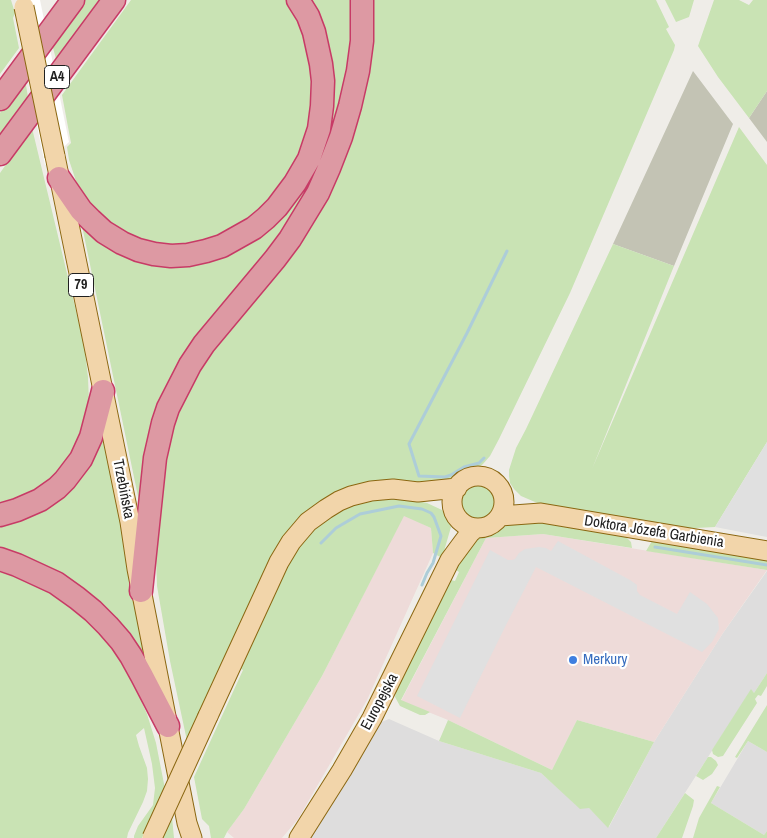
<!DOCTYPE html>
<html>
<head>
<meta charset="utf-8">
<style>
  body { margin:0 }
  canvas { display:block; background:#efede8 }
</style>
</head>
<body>
<canvas width="767" height="838"></canvas>
<script>
const ctx = document.querySelector('canvas').getContext('2d');
ctx.lineJoin = 'round';
function fill(path, color) { ctx.fillStyle = color; ctx.fill(path, 'evenodd'); }
const poly = rows => new Path2D(rows.map(r => 'M' + r).join(''));
function strokePath(path, color, width, dash) { ctx.strokeStyle = color; ctx.lineWidth = width; ctx.lineCap = dash ? 'butt' : 'round'; ctx.setLineDash(dash || []); ctx.stroke(path); }
function drawText(font, color, halo, rows, align = 'center') {
  ctx.font = font + ' "Archivo Narrow",sans-serif'; ctx.lineWidth = 4.5; ctx.setLineDash([]); ctx.textBaseline = 'middle'; ctx.strokeStyle = halo; ctx.fillStyle = color; for (const [text, x, y, turn = 0] of rows) {
    ctx.save(); ctx.translate(x, y); ctx.rotate((+turn || 0) * Math.PI / 180); ctx.textAlign = isNaN(turn) ? turn : align; if (halo) ctx.strokeText(text, 0, 0); ctx.fillText(text, 0, 0); ctx.restore();
  }
}
fill(poly([
  [767,571,767,673,754,693,751,690,656,838,310,838,340,790,379,723,389,719,439,741,541,773,580,808,589,808,609,827,654,742,723,633],
  [748,741,767,752,767,831,764,835,711,803]
]), '#dedddd');
fill(poly([
  [404,515,431,528,433,553,367,700,298,819,282,838,234,838,227,832,244,809,322,676],
  [543,534,767,570,723,633,654,742,577,720,552,770,448,720,401,701,486,538]
]), '#eedbd9');
fill(poly([
  [693,71,733,124,674,266,613,244],
  [767,91,767,142,749,118]
]), '#c3c3b4');
fill(poly([
  [0,0,11,0,15,13,13,18,19,48,0,74],
  [85,0,104,0,57,63,52,44],
  [131,0,291,0,314,53,312,130,276,199,213,243,155,248,96,218,76,181,69,160,67,147,71,143,62,95],
  [304,0,357,0,354,57,313,192,203,339,141,511,81,221,119,251,236,246,323,131],
  [369,0,656,0,669,27,666,29,675,45,674,50,570,293,499,439,490,456,483,464,477,469,467,470,458,475,447,482,315,509,187,741,170,661,157,586,156,558,158,481,183,388,312,214],
  [665,0,694,0,689,17,676,22],
  [714,0,739,0,749,5,753,0,767,0,767,91,749,118,718,77,698,46],
  [25,79,29,103,0,142,0,113],
  [739,127,767,165,767,442,715,527,676,529,542,505,521,496,514,489,510,483,509,476,509,470,516,448,526,429,613,244,674,266,592,469],
  [32,128,84,344,88,377,89,403,86,429,53,483,0,509,0,173],
  [102,428,151,681,137,654,0,553,0,520,25,514],
  '461 502a18 18 0 1 1 36 0a18 18 0 1 1-36 0Z',
  [379,498,398,499,417,501,427,503,442,510,450,522,451,527,442,558,433,553,431,528,404,516,322,676,244,809,227,832,224,838,211,838,209,826,202,819,194,777,243,670,239,668,273,593,295,552,308,535,323,522,341,510,358,502],
  [521,521,544,523,625,536,631,542,632,548,543,534,486,538,401,700,430,712,425,715,420,715,400,706,395,697,396,691,451,580,455,581,459,572,456,570,470,546,481,536,491,533,506,523],
  [652,541,767,561,767,570,646,551],
  [0,566,54,589,103,631,132,680,147,714,156,743,165,789,142,838,134,838,134,836,138,826,153,805,155,788,152,764,144,728,136,735,139,746,147,768,148,779,147,791,143,802,128,833,127,838,0,838],
  [767,673,767,686,761,696,758,695,755,699,757,703,723,756,718,757,713,754,712,750,751,689,754,693],
  [767,705,767,752,748,741,737,758,735,757],
  [448,720,552,770,577,720,654,742,608,828,589,808,580,809,541,773,439,741],
  [708,757,711,757,716,761,718,765,712,774,703,780,696,776],
  [717,786,720,787,711,803,764,835,767,831,767,838,693,838,699,818],
  [685,793,694,800,693,806,682,838,656,838],
  [172,817,174,838,163,838]
]), '#c9e3b4');
fill(poly([
  [767,442,767,537,715,527],
  [558,541,630,580,637,585,637,591,640,595,677,614,690,592,707,604,718,618,719,629,712,642,702,652,536,567,506,625,460,718,417,696,490,550,508,560,512,560,515,559,519,553,525,549,539,547,546,548,551,551]
]), '#e0e0e0');
fill(poly([
  [30,0,40,0,69,142,45,165,15,16]
]), '#fff');
strokePath(poly([
  [484,458,479,463,464,467,451,475,445,477,419,476,409,444,467,333,507,251],
  [321,543,336,528,360,514,399,506,422,509,431,513,434,517,441,536,433,563,427,573,422,585],
  [655,547,767,565]
]), '#adcdd8', 3);
const major = poly([
  [55,156,130,522,137,569,187,823,192,838],
  '452 502a26 26 0 1 1 52 0a26 26 0 1 1-52 0Z',
  [500,516,541,513,767,551],
  [208,716,279,562,291,542,308,522,326,509,339,501,351,496,371,491,393,489,418,492,457,488],
  [299,838,342,770,372,718,450,560,470,533,476,528]
]);
const highway = poly([
  [0,99,73,0],
  [0,154,114,0],
  [59,178,81,210,91,220,104,232,122,243,138,250,154,254,171,256,188,255,206,251,222,246,254,228,266,218,277,207,295,183,309,159,319,129,322,106,323,81,321,64,314,32,308,16,298,0],
  [0,515,17,510,40,500,57,488,65,480,81,459,91,437,103,391],
  [0,559,17,565,56,583,77,598,93,611,108,626,121,641,131,656,142,676,168,726],
  [141,591,155,458,163,423,168,408,190,365,204,344,275,259,290,239,318,193,329,168,341,137,350,106,358,71,362,41,362,0]
]);
strokePath(major, '#8b6711', 21);
strokePath(highway, '#c73b66', 25);
strokePath(major, '#f2d5aa', 19);
strokePath(highway, '#dd99a3', 22);
const majorBridge = poly([
  [24,7,55,156],
  [152,838,208,716]
]);
strokePath(majorBridge, '#8b6711', 21, []);
strokePath(majorBridge, '#f2d5aa', 19);
for (const [x, y, r, color] of [
  [573,660,5,"#3f7fe0"]
]) { const dot = new Path2D(); dot.arc(x, y, r, 0, 2 * Math.PI); ctx.fillStyle = color; ctx.fill(dot); strokePath(dot, '#fff', 2); }
for (const [x, y, w] of [
  [57,77,25],
  [81,285,25]
]) { const box = new Path2D(); box.roundRect(x - w / 2, y - 11.5, w, 23, 4); ctx.fillStyle = '#fff'; ctx.fill(box); strokePath(box, '#202020', 1); }
drawText('bold 14px', '#202020', null, [
  ["A4",57,77],
  ["79",81,285]
]);
drawText('15px', '#202020', '#fff', [
  ["Trzebińska",123,489,79],
  ["Doktora Józefa Garbienia",654,532,9],
  ["Europejska",380,702,-62]
]);
drawText('15px', '#366cbe', '#fff', [
  ["Merkury",583,660]
], 'left');
</script>
</body>
</html>
